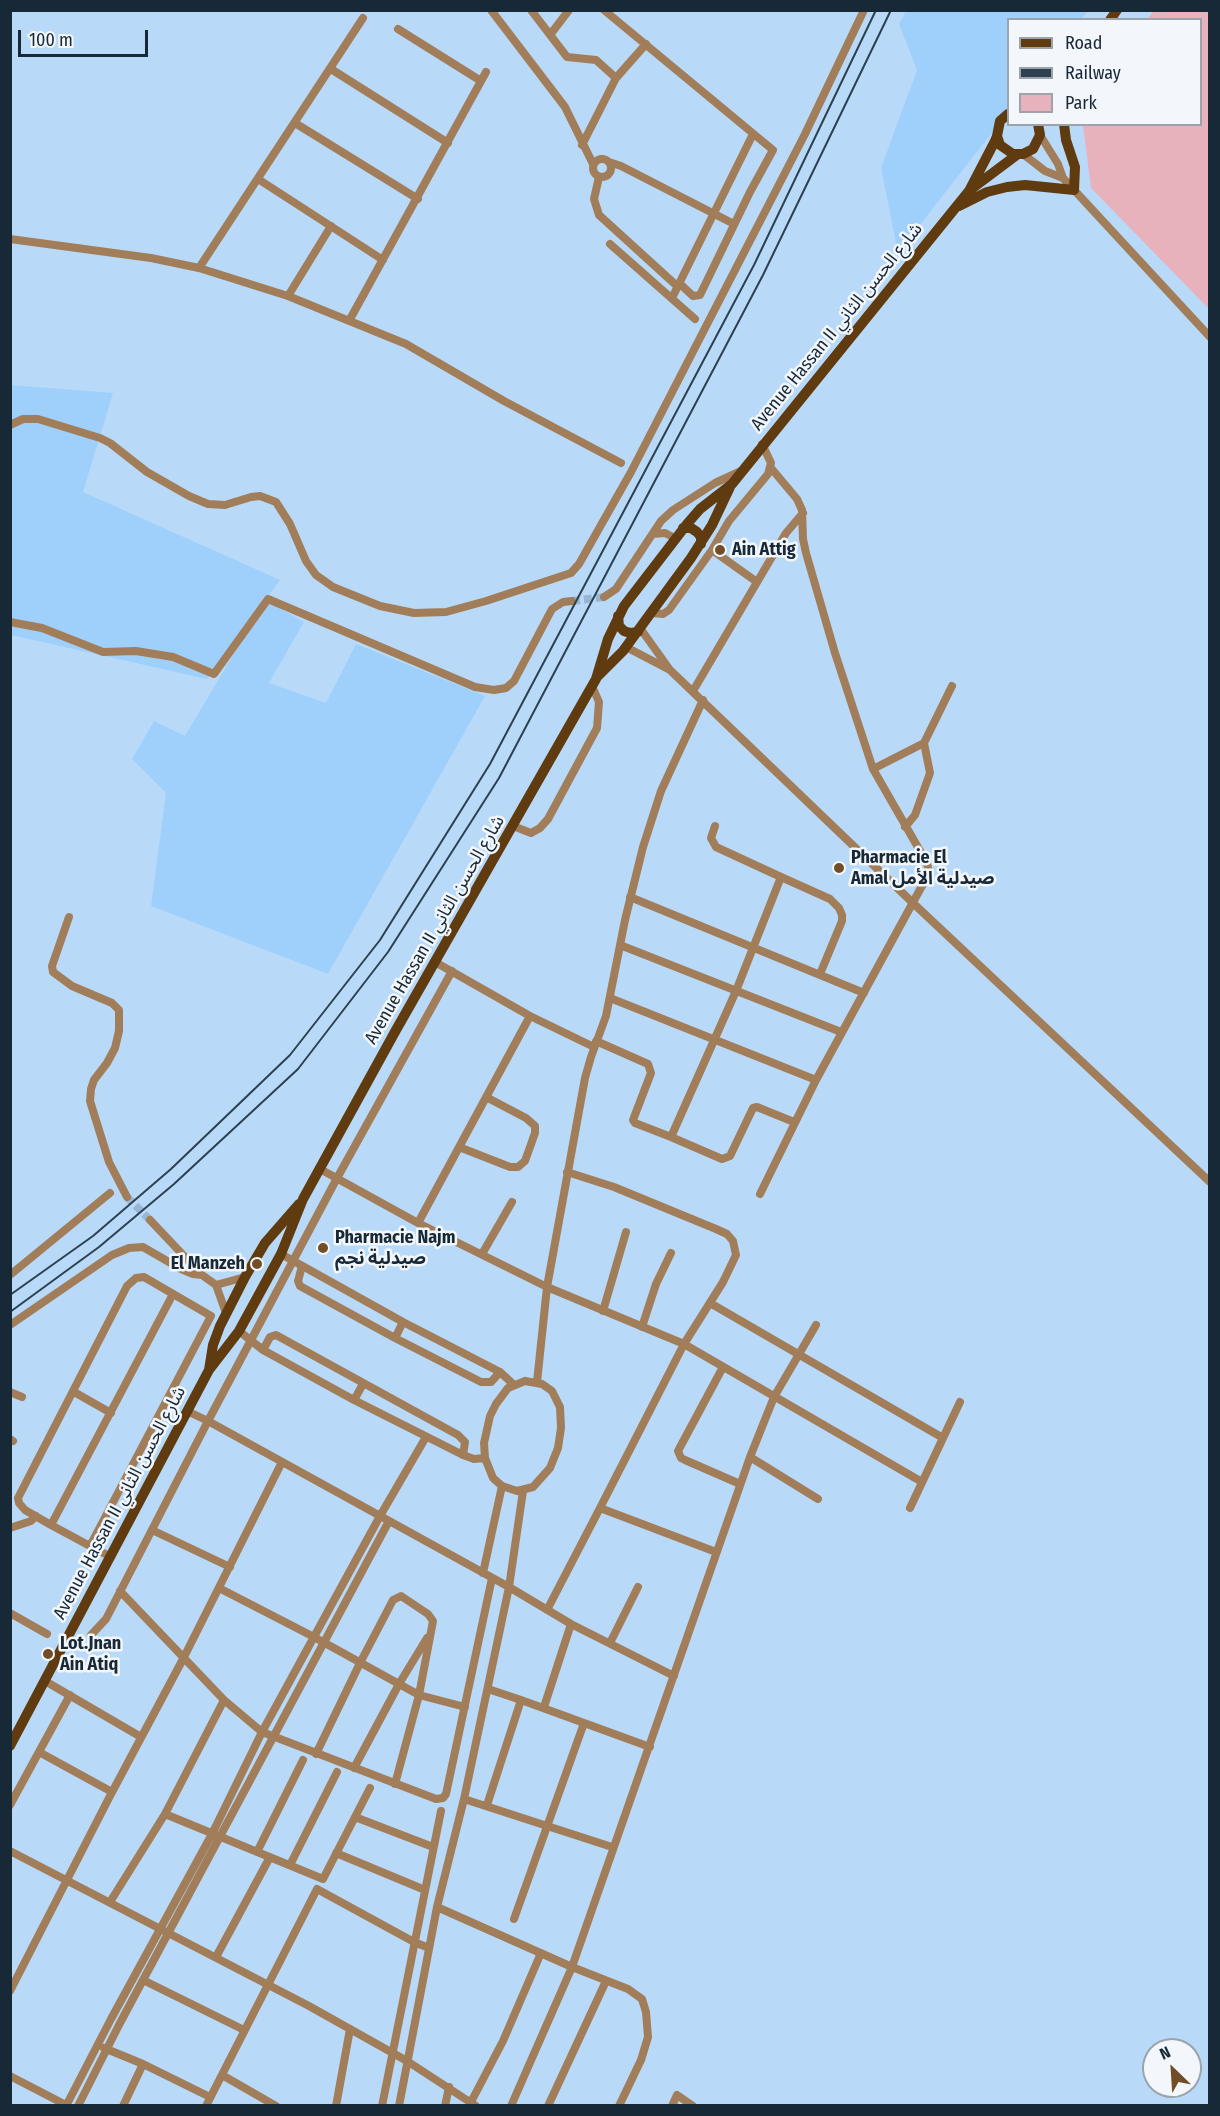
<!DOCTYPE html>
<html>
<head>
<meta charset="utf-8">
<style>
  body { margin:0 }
  #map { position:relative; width:1220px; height:2116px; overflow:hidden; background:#b8daf8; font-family:"Fira Sans Condensed",sans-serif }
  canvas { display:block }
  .frame { position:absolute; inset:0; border:12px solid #172836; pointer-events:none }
  .legend { position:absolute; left:1007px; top:18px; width:195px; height:108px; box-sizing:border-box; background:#f3f7fb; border:2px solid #9ba4ac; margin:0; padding:8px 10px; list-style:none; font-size:18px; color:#172836 }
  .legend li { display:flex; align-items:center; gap:12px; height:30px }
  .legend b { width:30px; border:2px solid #9ba4ac }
  .north { position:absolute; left:1142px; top:2038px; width:60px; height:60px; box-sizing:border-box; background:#f3f7fb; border:2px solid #9ba4ac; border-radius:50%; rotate:335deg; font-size:16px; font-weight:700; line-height:24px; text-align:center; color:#172836 }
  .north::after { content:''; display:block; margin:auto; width:21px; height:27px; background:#724e28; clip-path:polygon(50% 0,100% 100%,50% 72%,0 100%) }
  .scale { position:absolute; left:18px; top:30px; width:130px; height:27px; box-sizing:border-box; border:3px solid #172836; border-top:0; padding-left:8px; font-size:18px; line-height:21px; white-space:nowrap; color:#172836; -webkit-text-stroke:4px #f3f7fb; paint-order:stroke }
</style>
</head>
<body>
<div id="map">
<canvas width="1220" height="2116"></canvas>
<div class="frame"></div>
<ul class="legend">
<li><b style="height:8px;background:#603b0f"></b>Road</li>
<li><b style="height:8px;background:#2d4050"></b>Railway</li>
<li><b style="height:16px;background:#e7b2bc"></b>Park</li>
</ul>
<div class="north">N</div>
<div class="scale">100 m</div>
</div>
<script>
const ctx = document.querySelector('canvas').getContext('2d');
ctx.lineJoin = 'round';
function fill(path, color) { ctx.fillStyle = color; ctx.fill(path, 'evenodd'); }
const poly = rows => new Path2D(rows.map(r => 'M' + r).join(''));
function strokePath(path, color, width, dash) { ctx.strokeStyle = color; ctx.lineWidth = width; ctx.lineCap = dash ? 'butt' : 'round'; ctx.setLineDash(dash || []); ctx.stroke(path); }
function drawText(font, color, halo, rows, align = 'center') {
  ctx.font = font + ' "Fira Sans Condensed","Noto Sans Arabic",sans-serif'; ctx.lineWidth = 5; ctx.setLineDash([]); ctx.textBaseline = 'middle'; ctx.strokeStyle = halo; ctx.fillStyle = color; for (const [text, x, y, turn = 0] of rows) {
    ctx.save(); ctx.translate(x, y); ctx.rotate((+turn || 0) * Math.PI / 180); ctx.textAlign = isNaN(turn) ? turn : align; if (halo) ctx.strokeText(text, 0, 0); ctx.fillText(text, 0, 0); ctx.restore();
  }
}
fill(poly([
  [906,11,1088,11,1081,19,1008,20,1008,112,898,253,881,168,917,70,899,24],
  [10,385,113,393,83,492,280,580,265,600,304,622,269,683,326,703,356,644,485,696,328,974,151,906,166,793,132,759,154,721,185,736,265,601,207,679,11,635]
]), '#9fd0fb');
fill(poly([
  [1154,11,1209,11,1209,309,1091,188,1083,125,1200,124,1200,20,1147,19]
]), '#e7b2bc');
strokePath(poly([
  [572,601,604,597],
  [127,1197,150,1220]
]), '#98b6d1', 8, [8, 4]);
strokePath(poly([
  [491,10,565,107,593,164],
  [531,10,567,57,596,60,616,78],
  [604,10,773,150,750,192,700,295,693,296,679,283],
  [398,29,481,81],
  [550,35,569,10],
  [331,69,448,143],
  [295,123,418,199],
  [1040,135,1058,164,1063,178],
  [582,145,616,78,646,44],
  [1023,154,1045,171,1063,178,1210,337],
  '593 168a9 9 0 1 1 18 0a9 9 0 1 1-18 0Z',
  [609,162,621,166,734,224],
  [599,177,594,199,599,215,677,286],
  [258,179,383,260],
  [10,239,151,258,199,268,288,296,406,344,504,401,621,463],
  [610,244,695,319],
  [199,268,363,18],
  [288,296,331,226],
  [672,298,753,134],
  [349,321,486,72],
  [10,425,23,419,38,419,100,438,110,443,147,472,189,496,208,504,225,505,251,497,260,496,276,502,290,524,306,561,316,575,333,587,380,606,414,613,446,612,486,601,571,573,579,564,631,472,805,134,864,10],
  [653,534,665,533,675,538],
  [712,550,757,582],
  [604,597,616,589,661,521,673,510,715,483,741,471],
  [652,613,663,614,669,610,712,550,729,521,768,474,771,463,762,444],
  [10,622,42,628,103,652,136,651,173,657,214,674,268,599,475,687,494,690,506,688,514,681,552,609,563,602,572,601],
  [640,628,670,670,914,904,1210,1182],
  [626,647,670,670],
  [693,691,786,533,803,513],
  [873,769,924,743,952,686],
  [513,826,531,833,540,828,548,819,597,728,599,702,592,686],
  [905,827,915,815,930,773,924,743],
  [781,877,830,899,839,908,842,915,842,921,820,974],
  [630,897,864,993],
  [69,917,52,966,53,972,72,986,112,1003,119,1010,119,1031,115,1048,107,1063,94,1080,91,1089,90,1101,109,1162,127,1197],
  [620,945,841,1032],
  [435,962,530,1016,594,1047],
  [452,971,336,1180,208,1421,509,1587,571,1624,674,1676],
  [610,998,816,1080],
  [596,1041,648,1064,651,1073,633,1120,635,1123,671,1137,736,991,781,877,716,847,711,838,715,826],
  [671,1137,722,1159,730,1156,753,1108,757,1107,794,1122],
  [459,1147,510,1167,518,1167,525,1161,535,1133,535,1126,526,1118,486,1097],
  [320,1169,418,1223,547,1287,684,1344,922,1482],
  [567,1172,614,1187,716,1229,727,1234,733,1241,736,1255,723,1282,684,1344,600,1508],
  [760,1194,816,1080,929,873,927,863,873,769,835,653,806,553,803,539,802,510,797,499,771,468],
  [150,1220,202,1275,216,1285,245,1277],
  [418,1223,530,1016],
  [281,1254,403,1322,500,1372,513,1384],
  [482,1254,512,1202],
  [302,1266,298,1281,300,1286,395,1338,481,1382,491,1382,500,1372],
  [10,1275,110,1193],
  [216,1285,226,1313],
  [710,1303,943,1438],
  [603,1311,626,1232],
  [10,1325,112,1255,129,1248,143,1247,181,1269,193,1274,202,1275],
  [642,1327,656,1284,671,1253],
  [239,1331,263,1350,354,1400,463,1455,474,1459,485,1458],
  [395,1338,403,1322],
  [263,1350,270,1337,276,1335,458,1435,465,1442,463,1455],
  [723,1367,678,1451,681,1458,685,1460,740,1484],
  [525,1381,542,1384,552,1391,560,1407,561,1428,558,1448,550,1468,533,1487,517,1491,502,1486,493,1478,485,1458,484,1443,490,1416,496,1404,508,1388,525,1381],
  [537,1382,547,1287,585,1078,591,1057,606,1016,625,920,643,847,661,791,703,700],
  [10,1392,22,1397],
  [74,1392,111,1413],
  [354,1400,363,1384],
  [10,1439,13,1441],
  [750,1457,818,1499],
  [910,1508,960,1402],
  [51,1525,173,1294],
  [10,1528,31,1521,36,1516],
  [152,1530,230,1567],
  [90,1546,211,1316,144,1277,136,1278,127,1286,18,1498,19,1503,25,1510,51,1525,90,1546,111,1557],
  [483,1573,502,1486],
  [219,1588,314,1637,419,1695,465,1707],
  [120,1591,224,1700,262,1732,436,1799,443,1798,446,1794,492,1578],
  [547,1610,600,1508,716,1552],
  [10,1613,47,1634],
  [91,1635,106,1619,208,1421,187,1411],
  [610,1643,638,1587],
  [45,1681,141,1737],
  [488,1689,521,1700],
  [224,1700,165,1814,323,1879,370,1788],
  [544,1707,571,1624],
  [39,1752,112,1792],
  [316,1754,360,1663,393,1600,401,1596,428,1614,433,1621,419,1695,395,1784],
  [354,1768,399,1684,427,1638],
  [464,1799,612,1847],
  [10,1805,70,1695],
  [487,1805,521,1700,650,1747],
  [355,1817,433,1847],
  [10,1851,309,2006,407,2061,476,2106],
  [257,1852,303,1760],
  [336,1853,425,1890],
  [290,1865,337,1772],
  [110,1902,165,1814],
  [437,1907,572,1967,628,1989,642,1999,646,2012,648,2037,641,2060,619,2106],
  [514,1919,584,1723],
  [216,1957,270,1857],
  [143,1980,244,2030],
  [10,1991,110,1796,183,1659,282,1462],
  [104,2048,143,2064,210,2097],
  [222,2075,276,2106],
  [10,2076,66,2105],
  [471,2102,503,2041,541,1953],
  [66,2106,111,2019,212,1834,262,1732,380,1516,426,1437],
  [78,2106,120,2023,389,1521],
  [123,2106,143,2064],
  [206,2106,317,1889,414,1942,429,1948],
  [336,2106,350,2029],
  [382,2106,441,1811],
  [399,2106,437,1907,464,1799,509,1587,523,1491],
  [445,2106,449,2087],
  [511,2106,572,1967,750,1457,774,1397,816,1325],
  [548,2106,606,1981],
  [672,2106,677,2095,693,2106]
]), '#a17d59', 8);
strokePath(poly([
  [1110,20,1117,10],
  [1008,114,1000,121,997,136,1000,145,1013,154,1023,154,1033,149,1040,135,1038,124],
  [970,190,1018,154],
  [959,206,987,192,1007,187,1025,185,1074,190,1075,167,1066,140,1064,124],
  [683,528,691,528,697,532,701,537,701,544],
  [618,616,619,626,624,631,630,633,638,632],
  [597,677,623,651,691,558,712,525,730,487],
  [209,1370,213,1345,220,1326,245,1277,265,1243,299,1204],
  [10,1746,209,1370,239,1331,281,1254,303,1199,396,1030,596,679,608,639,624,606,687,524,700,509,732,484,969,191,995,141,997,136]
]), '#603b0f', 10);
strokePath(poly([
  [10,1295,93,1236,171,1169,290,1055,380,940,490,764,754,265,876,10],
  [10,1312,99,1247,174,1184,298,1069,388,952,499,778,763,275,891,10]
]), '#2d4050', 2);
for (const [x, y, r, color] of [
  [720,550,6,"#724e28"],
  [839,868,6,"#724e28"],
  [323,1248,6,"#724e28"],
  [257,1264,6,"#724e28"],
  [48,1654,6,"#724e28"]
]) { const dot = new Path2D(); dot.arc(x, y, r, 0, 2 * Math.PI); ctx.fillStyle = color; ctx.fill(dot); strokePath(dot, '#f3f7fb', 2); }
drawText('18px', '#172836', '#f3f7fb', [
  ["Avenue Hassan II شارع الحسن الثاني",837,327,-51],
  ["Avenue Hassan II شارع الحسن الثاني",435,930,-60],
  ["Avenue Hassan II شارع الحسن الثاني",120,1503,-62]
]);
drawText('bold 18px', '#172836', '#f3f7fb', [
  ["Ain Attig",732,550],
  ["Pharmacie El",851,858],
  ["Amal صيدلية الأمل",851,879],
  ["Pharmacie Najm",335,1238],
  ["صيدلية نجم",335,1259],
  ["El Manzeh",245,1264,"right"],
  ["Lot.Jnan",60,1644],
  ["Ain Atiq",60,1665]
], 'left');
</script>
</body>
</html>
